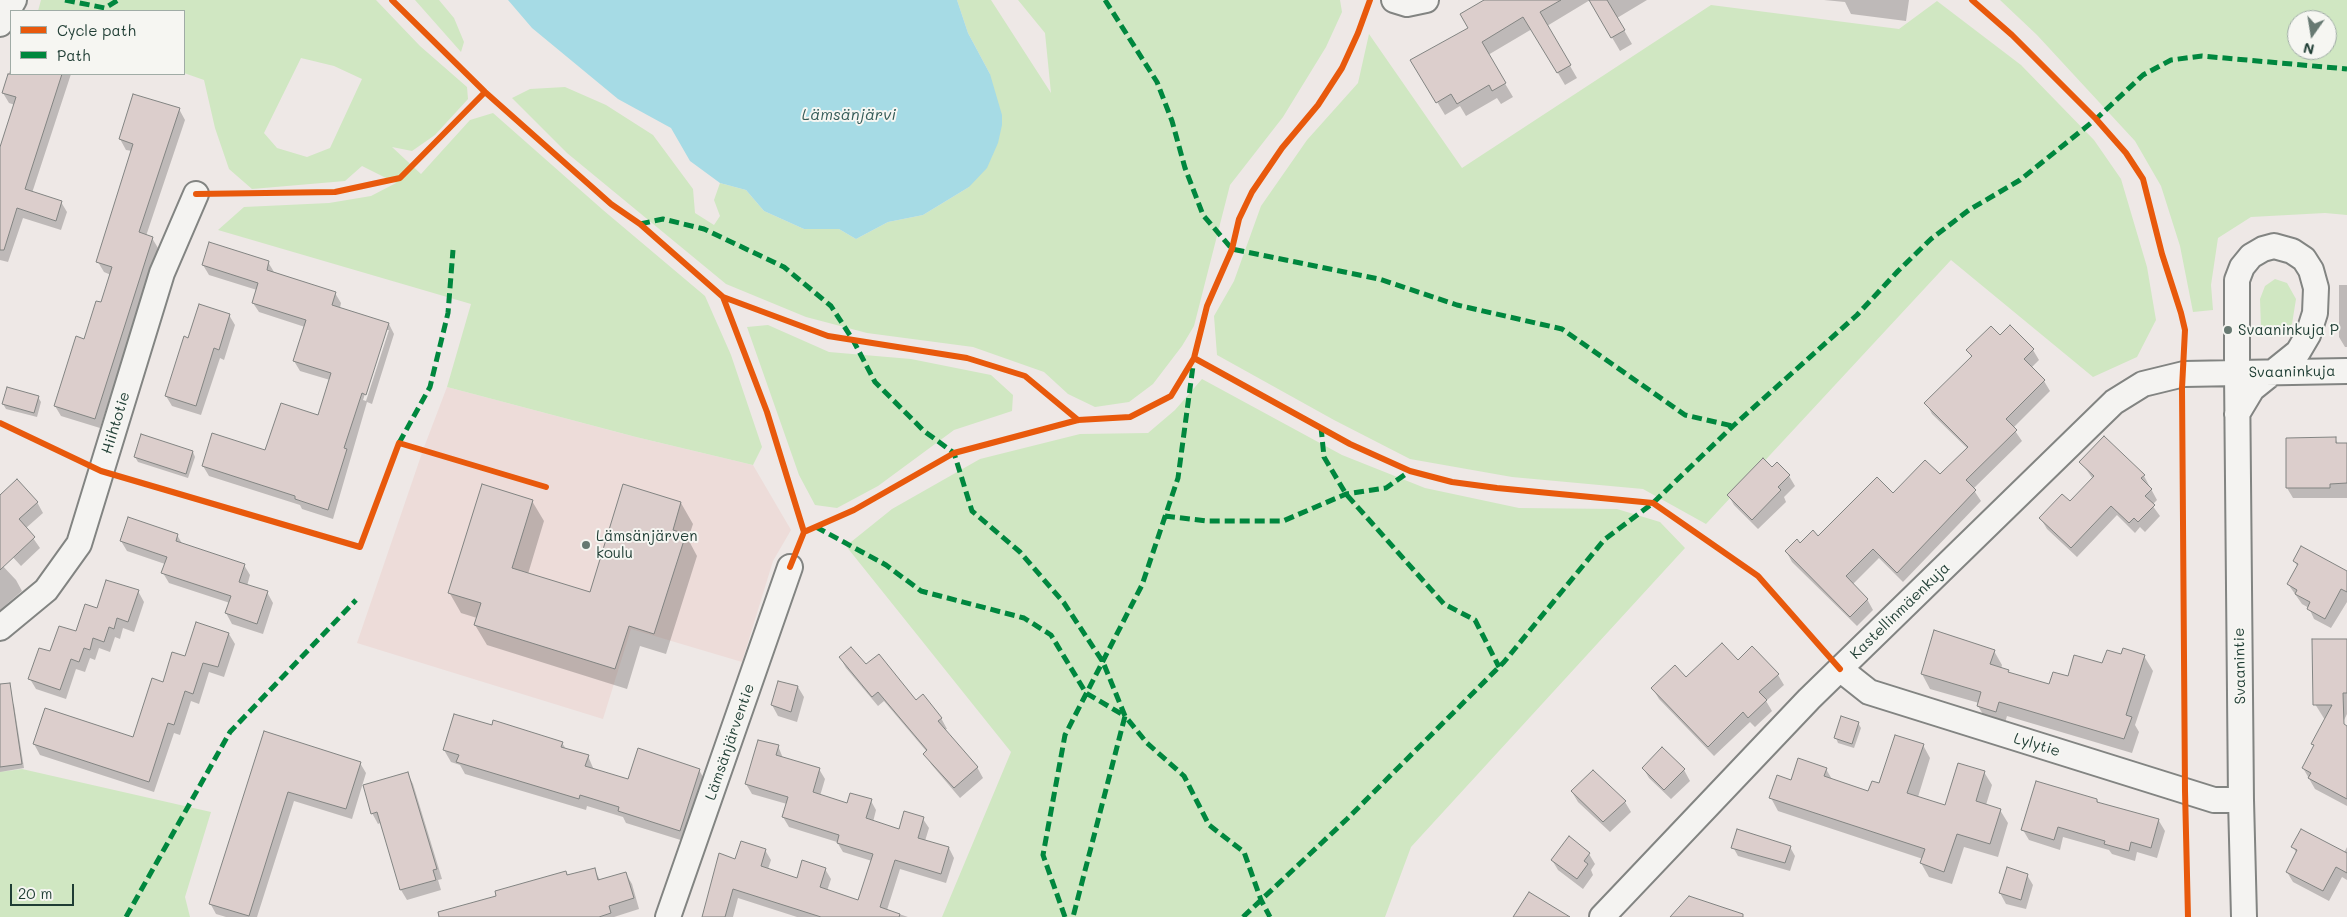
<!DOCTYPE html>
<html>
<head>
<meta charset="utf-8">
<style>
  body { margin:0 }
  #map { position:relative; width:2347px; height:917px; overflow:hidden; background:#eee8e6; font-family:Mali,sans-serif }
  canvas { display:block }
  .legend { position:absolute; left:10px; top:10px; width:175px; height:65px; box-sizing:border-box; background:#f6f6f2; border:1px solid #a0aca6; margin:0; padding:6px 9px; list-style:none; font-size:15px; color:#1f3d34 }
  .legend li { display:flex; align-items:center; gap:10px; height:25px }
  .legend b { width:25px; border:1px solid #a0aca6 }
  .north { position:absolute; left:2287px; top:10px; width:50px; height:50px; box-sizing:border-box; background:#f6f6f2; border:1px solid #a0aca6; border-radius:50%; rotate:193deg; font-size:14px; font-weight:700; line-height:20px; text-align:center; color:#1f3d34 }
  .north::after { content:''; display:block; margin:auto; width:18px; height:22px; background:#677972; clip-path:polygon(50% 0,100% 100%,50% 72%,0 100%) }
  .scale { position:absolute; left:10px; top:884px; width:64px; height:22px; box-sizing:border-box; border:2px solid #1f3d34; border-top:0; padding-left:6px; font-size:15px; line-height:18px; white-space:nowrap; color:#1f3d34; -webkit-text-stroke:4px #f6f6f2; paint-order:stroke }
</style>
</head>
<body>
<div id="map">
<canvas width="2347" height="917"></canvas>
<ul class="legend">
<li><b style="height:6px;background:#e8590c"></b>Cycle path</li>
<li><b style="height:6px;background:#00873e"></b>Path</li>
</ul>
<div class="north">N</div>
<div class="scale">20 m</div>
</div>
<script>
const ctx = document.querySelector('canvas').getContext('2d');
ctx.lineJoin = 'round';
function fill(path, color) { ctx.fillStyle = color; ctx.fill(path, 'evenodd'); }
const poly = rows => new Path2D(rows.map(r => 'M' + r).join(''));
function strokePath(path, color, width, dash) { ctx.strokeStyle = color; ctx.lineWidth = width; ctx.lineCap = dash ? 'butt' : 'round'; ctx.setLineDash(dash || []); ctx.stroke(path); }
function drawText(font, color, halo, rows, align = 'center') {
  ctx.font = font + ' Mali,sans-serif'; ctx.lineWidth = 4; ctx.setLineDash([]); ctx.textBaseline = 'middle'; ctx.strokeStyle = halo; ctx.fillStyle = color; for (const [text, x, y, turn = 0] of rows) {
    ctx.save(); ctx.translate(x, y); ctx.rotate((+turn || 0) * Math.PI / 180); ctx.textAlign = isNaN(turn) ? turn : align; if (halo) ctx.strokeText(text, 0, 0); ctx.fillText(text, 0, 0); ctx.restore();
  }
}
fill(poly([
  [447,387,636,437,753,465,791,530,773,561,742,662,631,629,603,719,357,643,423,450]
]), '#eddcd9');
fill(poly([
  [41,0,376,0,420,46,467,87,468,99,435,135,412,151,392,147,421,174,470,120,493,113,603,210,705,296,731,355,762,447,753,465,636,437,447,387,471,304,218,230,244,207,329,203,371,196,396,183,362,166,345,181,252,189,229,169,215,128,204,80,184,73,184,11,38,11],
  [301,58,334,66,362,79,330,148,307,157,277,148,264,133],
  [415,0,439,0,454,18,464,42,461,52],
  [957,0,991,0,1051,93,1045,33,1018,0,1340,0,1342,12,1326,47,1283,117,1230,185,1194,326,1182,346,1153,384,1129,402,1095,407,1068,394,1044,372,973,347,867,333,806,317,726,284,567,153,512,98,530,89,565,87,606,105,653,135,693,189,695,213,714,225,720,216,714,200,720,183,746,190,764,211,804,229,839,229,856,239,888,222,923,215,969,187,990,74,968,33],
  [2000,0,2347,0,2347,215,2325,213,2251,217,2218,238,2211,285,2213,310,2193,312,2180,246,2161,186,2135,141,2037,35],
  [2297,20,2327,20,2327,50,2297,50],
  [1937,1,2021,65,2094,140,2121,179,2147,267,2156,320,2137,357,2093,377,1951,260,1706,524,1643,489,1512,477,1410,459,1334,420,1217,355,1214,316,1234,281,1261,206,1307,140,1358,83,1369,34,1462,168,1711,5,1899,29],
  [2275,279,2287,283,2296,299,2292,324,2277,335,2261,328,2260,299,2265,286],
  [768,325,829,352,911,359,991,375,1013,395,1012,411,954,430,878,486,837,508,815,505,799,475,747,327],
  [1202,379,1342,455,1425,488,1519,508,1617,509,1660,522,1685,548,1411,847,1385,917,942,917,1011,752,846,546,892,509,980,459,1080,434,1148,433,1175,410],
  [22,769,211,812,185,897,190,917,0,917,0,772]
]), '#d0e7c2');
fill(poly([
  [508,0,957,0,968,33,990,74,1002,115,1002,125,998,143,987,168,969,187,923,215,888,222,856,239,839,229,804,229,764,211,746,190,720,183,690,161,671,128,618,99,532,28]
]), '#a6dbe5');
fill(poly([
  [1486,0,1647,0,1617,18,1632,44,1620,51,1590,0,1547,26,1577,78,1565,85,1532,29,1488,55,1513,97,1501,104,1497,98,1466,116,1460,106,1445,115,1412,60,1470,28],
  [1824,0,1909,0,1906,21,1851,14,1845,2],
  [11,67,11,74,71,74,32,193,61,202,67,212,61,230,23,218,8,262,0,260,0,151,15,105,9,103,3,93],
  [179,109,185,120,146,236,152,238,158,248,100,428,61,416,55,406,102,304,111,275,104,272,98,262,132,151,126,150,120,139],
  [268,262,274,272,335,293,341,303,340,308,389,324,394,334,372,404,367,402,333,519,302,509,300,505,209,476,203,466,266,452,319,416,330,380,300,371,294,361,305,327,259,312,253,303,257,290,209,275,203,265],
  [386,330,389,330,366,401,363,400],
  [2339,285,2347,285,2347,347,2345,347,2339,337],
  [229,315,235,325,224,360,220,358,201,415,172,406,166,396,189,339],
  [2000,336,2033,350,2039,360,2031,368,2044,381,2050,391,2013,428,2022,441,1973,489,1981,501,1903,582,1879,558,1853,584,1867,599,1873,610,1857,626,1792,562,1786,551,1818,537,1893,494,1940,476,1968,449,1932,414,1926,403,1972,358,1968,350],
  [38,397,41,402,37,417,6,409,3,404],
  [2335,438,2338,444,2347,444,2347,498,2293,498,2287,488],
  [193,452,195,457,188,478,138,462,135,457],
  [2081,462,2144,476,2157,500,2152,505,2160,516,2145,532,2140,527,2135,533,2117,515,2077,557,2047,529,2041,519,2070,503,2093,479],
  [1772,469,1789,476,1795,486,1784,497,1786,502,1758,529,1734,505,1728,495],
  [0,497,37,502,43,513,26,528,40,548,21,566,0,543],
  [532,501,544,521,528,574,591,594,681,503,693,524,688,539,697,556,666,654,640,646,627,689,487,645,475,625,477,618,461,613,449,592],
  [177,535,183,545,244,565,250,575,247,586,267,592,273,603,263,634,232,624,226,613,230,603,169,583,163,573,165,564,127,551,121,541],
  [2294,561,2347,572,2347,602,2331,628,2314,619,2309,608,2302,604,2288,584,2298,567],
  [0,563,16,580,22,591,0,610],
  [138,591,144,602,134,632,123,628,120,639,115,637,110,652,99,648,95,660,90,658,85,672,76,669,66,699,36,689,30,679,51,653,77,633,98,610],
  [229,634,235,644,224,677,209,672,199,704,191,701,180,735,174,733,154,792,40,755,34,744,133,739,163,683,186,658],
  [2347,640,2347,714,2344,720,2333,720,2347,728,2347,806,2315,789,2303,768,2315,748,2312,744,2325,720,2315,704],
  [1994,651,2002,665,2001,669,2009,674,2050,685,2122,656,2144,656,2153,671,2135,725,2139,732,2132,753,2007,716,2004,726,1987,721,1978,706,1979,703,1930,689,1922,674],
  [840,657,916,701,941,718,947,729,944,730,977,767,983,778,960,798,931,764,925,754,927,752,884,701,878,706,846,668],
  [1738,661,1778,675,1784,685,1766,701,1772,711,1755,727,1750,722,1714,756,1659,699,1653,689],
  [798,687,804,697,797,722,778,716,772,705],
  [11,700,14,705,24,768,0,772,0,702],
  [1858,723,1861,728,1854,748,1838,743,1836,738],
  [493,727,562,743,566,749,588,756,594,770,629,780,699,770,706,782,687,842,626,823,623,817,587,806,586,810,465,774,460,765,451,762,444,750],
  [265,732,360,763,366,773,352,819,294,801,257,917,226,917,216,914,210,903],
  [1923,745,1930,758,1918,797,1946,807,1984,772,1992,785,1986,805,2000,810,2008,823,1998,857,1964,847,1952,884,1929,877,1921,863,1923,859,1778,811,1771,798,1791,782,1826,769,1833,781,1869,793],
  [778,746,783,758,819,769,825,779,820,796,847,804,871,801,876,810,873,822,899,830,923,819,929,828,925,841,949,848,954,858,946,883,900,869,887,910,908,917,797,917,738,898,733,917,703,917,736,860,765,850,771,860,768,869,797,879,825,869,831,879,827,891,859,901,872,861,843,852,837,842,789,827,783,817,787,804,752,794,746,784],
  [1643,768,1684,770,1690,781,1671,799,1649,778],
  [1593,771,1625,802,1631,812,1610,832,1578,802,1572,792],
  [408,774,413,784,442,879,438,880,441,890,407,900,401,890,382,822,378,824,372,813],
  [2097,800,2099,804,2159,821,2165,831,2157,858,2137,852,2135,861,2112,854,2109,850,2063,837,2060,850,2029,840,2023,830],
  [1733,847,1790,847,1795,856,1790,871,1738,856],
  [2293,847,2344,853,2347,847,2347,880,2342,877,2329,901,2293,882,2287,872,2297,854],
  [1589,854,1595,864,1591,870,1593,875,1583,889,1558,870,1552,860],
  [594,869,600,880,626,874,632,884,639,909,614,917,445,917],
  [2027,875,2033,885,2026,909,2006,904,2000,893]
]), '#0003');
const building = poly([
  [1484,0,1561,0,1540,12,1571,65,1557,73,1523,17,1482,42,1506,83,1492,91,1489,85,1457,104,1451,94,1436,103,1410,60,1468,28,1460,14,1484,0],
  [1589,0,1607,0,1625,30,1611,38,1589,0],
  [8,74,62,74,25,189,62,201,56,221,17,208,4,250,0,250,0,147,16,97,2,93,8,74],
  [133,94,180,108,139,232,153,237,95,419,54,406,76,336,84,339,96,301,101,302,112,267,96,262,133,144,119,139,133,94],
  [209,242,269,261,267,270,336,292,332,305,389,323,366,395,362,393,344,448,347,449,328,510,295,499,295,496,202,466,212,433,265,450,281,403,318,415,331,373,293,361,306,320,252,303,258,283,202,265,209,242],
  [199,304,230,314,219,350,214,348,196,406,165,396,184,336,188,338,199,304],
  [2010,325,2034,349,2024,359,2045,380,2006,419,2017,430,1966,480,1976,490,1897,573,1873,549,1846,576,1868,599,1850,617,1785,551,1797,539,1800,543,1813,530,1818,536,1877,477,1893,493,1925,460,1940,474,1968,447,1924,403,1972,356,1966,350,1991,326,2000,335,2010,325],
  [7,387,39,396,34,413,2,404,7,387],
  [141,434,193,451,186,474,134,457,141,434],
  [2104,436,2145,475,2141,478,2152,489,2145,496,2155,505,2138,522,2134,518,2129,523,2111,506,2071,548,2039,518,2062,494,2070,501,2094,476,2079,462,2104,436],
  [2336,437,2336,443,2347,443,2347,483,2330,484,2330,488,2286,488,2286,438,2336,437],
  [1763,458,1772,467,1777,462,1790,475,1778,487,1781,490,1752,520,1727,495,1763,458],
  [17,479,38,502,19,519,35,537,0,570,0,495,17,479],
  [482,484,533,500,512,568,590,592,623,484,681,502,673,530,686,534,654,634,629,626,615,669,474,625,481,603,448,593,482,484],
  [128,517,178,534,176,541,245,564,239,582,268,591,257,624,225,613,231,596,161,573,167,557,120,541,128,517],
  [2301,546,2347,571,2347,592,2341,589,2325,619,2307,609,2310,602,2295,594,2297,590,2287,584,2298,564,2293,561,2301,546],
  [106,580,139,590,128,622,117,618,114,629,109,627,104,642,93,638,90,650,84,648,79,662,71,659,60,690,28,679,39,648,50,651,59,626,76,631,85,604,97,608,106,580],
  [196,622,229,633,218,667,203,663,193,694,185,691,174,725,168,723,149,782,33,744,45,708,133,737,152,678,163,682,172,652,185,656,196,622],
  [1934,630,1995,650,1990,664,2009,670,2008,672,2049,684,2053,672,2068,676,2074,655,2102,663,2107,650,2121,654,2123,648,2145,655,2126,715,2132,717,2124,739,1999,702,1996,712,1977,706,1981,692,1921,674,1934,630],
  [2312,639,2347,639,2347,693,2343,693,2344,724,2347,726,2347,799,2308,778,2311,773,2302,768,2314,745,2311,744,2332,705,2313,705,2312,639],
  [1722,643,1738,660,1752,646,1779,674,1759,692,1767,700,1748,718,1743,712,1708,747,1651,688,1675,665,1686,677,1722,643],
  [851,647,866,664,879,654,916,700,923,694,942,718,938,721,978,767,954,788,923,754,927,750,878,692,872,697,839,657,851,647],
  [778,681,798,686,791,712,771,705,778,681],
  [10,683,22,764,0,767,0,684,10,683],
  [454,714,492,725,493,720,563,742,561,747,589,755,585,766,628,779,638,748,700,769,680,831,618,811,619,807,580,795,579,799,456,762,459,755,443,750,454,714],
  [1841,716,1859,722,1852,744,1834,738,1841,716],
  [264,731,361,762,346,809,288,792,249,916,209,904,264,731],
  [1895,735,1924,744,1907,793,1945,805,1958,763,1985,771,1976,801,2001,809,1990,844,1957,834,1944,872,1920,863,1925,849,1769,798,1777,775,1791,780,1798,758,1827,768,1824,776,1868,791,1872,781,1879,783,1895,735],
  [758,740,779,745,776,755,820,768,813,792,847,803,850,793,872,799,866,818,899,829,904,811,924,817,918,838,949,847,941,874,895,860,880,907,900,914,899,917,821,917,733,889,725,917,702,917,719,853,735,859,741,841,766,849,761,866,797,878,802,860,826,868,820,887,858,900,873,854,837,843,839,835,782,817,788,797,745,784,758,740],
  [1662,747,1685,769,1664,790,1642,768,1662,747],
  [1593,770,1626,801,1603,822,1571,791,1593,770],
  [408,772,437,869,433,870,436,880,400,890,377,812,371,814,363,785,408,772],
  [2036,781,2097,799,2097,802,2159,819,2151,848,2131,842,2129,851,2104,844,2105,841,2058,827,2054,840,2021,830,2036,781],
  [1737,829,1791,846,1785,863,1731,848,1737,829],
  [2301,829,2347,853,2347,873,2336,867,2323,891,2286,872,2297,850,2291,847,2301,829],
  [1569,836,1590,853,1584,861,1588,864,1577,879,1551,860,1569,836],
  [2007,867,2028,874,2021,900,1999,893,2007,867],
  [595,868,598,880,626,872,634,898,609,906,611,913,599,917,439,917,438,912,496,896,495,891,566,871,567,875,595,868],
  [1529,892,1570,917,1513,917,1529,892],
  [1689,896,1743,914,1743,917,1670,917,1689,896]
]);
fill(building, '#dccecc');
strokePath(building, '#828482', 1);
const minor = poly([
  [1394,0,1407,4,1426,0],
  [0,24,14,0],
  [2237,414,2252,389,2298,352,2308,335,2315,313,2316,288,2311,270,2304,259,2292,251,2274,246,2263,249,2251,256,2242,267,2237,280,2237,373,2241,800,2244,917],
  [0,628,46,590,79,544,162,273,196,194],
  [1840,669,1869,692,2214,800,2241,800],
  [668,917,790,567],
  [1602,917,1809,699,2114,402,2143,384,2184,374,2347,371]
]);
strokePath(minor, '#828482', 28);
strokePath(minor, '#f4f3f1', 24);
strokePath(poly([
  [65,0,105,8,118,0],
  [1105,0,1157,82,1172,121,1185,168,1203,215,1232,249,1379,279,1457,305,1562,329,1685,415,1733,426],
  [640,224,663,219,704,229,784,267,831,306,853,340,875,382,924,431,954,453,972,511,1020,552,1064,603,1103,662,1125,716,1147,743,1184,776,1209,825,1244,852,1261,900,1270,917],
  [1321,427,1324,457,1346,494,1444,604,1475,620,1499,667],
  [399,443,430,387,448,313,453,250],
  [1165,516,1207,521,1283,521,1346,494,1386,488,1410,471],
  [816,527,886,565,921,591,1024,618,1051,635,1086,693,1125,716,1073,917],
  [126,917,230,732,356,600],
  [1065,917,1043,855,1065,735,1142,585,1178,478,1193,366],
  [1243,917,1347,819,1504,662,1604,540,1653,503,1733,426,1857,315,1898,271,1931,239,1969,210,2020,180,2096,119,2143,75,2171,60,2202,56,2347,69]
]), '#00873e', 5, [10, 5]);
strokePath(poly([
  [392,0,485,92,611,204,640,224,723,297,767,412,804,532,790,567],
  [1972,0,2012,35,2096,119,2126,153,2143,179,2162,254,2181,313,2185,330,2182,388,2185,791,2188,917],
  [196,194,335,192,400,178,485,92],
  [723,297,828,336,967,358,1025,376,1078,420],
  [1194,358,1207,306,1232,249,1239,219,1252,192,1282,148,1318,105,1342,68,1358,33,1370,0],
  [0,423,101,471,360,547,399,443,546,487],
  [804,532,854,510,954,453,1078,420,1130,417,1171,396,1194,358,1350,444,1410,471,1452,482,1497,488,1653,503,1758,576,1840,669]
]), '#e8590c', 6);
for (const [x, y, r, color] of [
  [2228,330,5,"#677972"],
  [586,545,5,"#677972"]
]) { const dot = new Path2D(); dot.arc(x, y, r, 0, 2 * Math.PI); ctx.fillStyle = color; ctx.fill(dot); strokePath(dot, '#f6f6f2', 2); }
drawText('15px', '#1f3d34', '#f6f6f2', [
  ["Svaaninkuja P",2238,330],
  ["Lämsänjärven",596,536],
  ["koulu",596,553]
], 'left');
drawText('15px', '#1f3d34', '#f6f6f2', [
  ["Svaaninkuja",2292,372,-1],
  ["Hiihtotie",116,423,-73],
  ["Kastellinmäenkuja",1900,611,-44],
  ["Svaanintie",2240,666,-91],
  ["Lämsänjärventie",730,742,-71],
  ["Lylytie",2037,745,17]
]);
drawText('italic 16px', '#345b57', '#f6f6f2', [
  ["Lämsänjärvi",849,115]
]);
</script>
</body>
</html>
